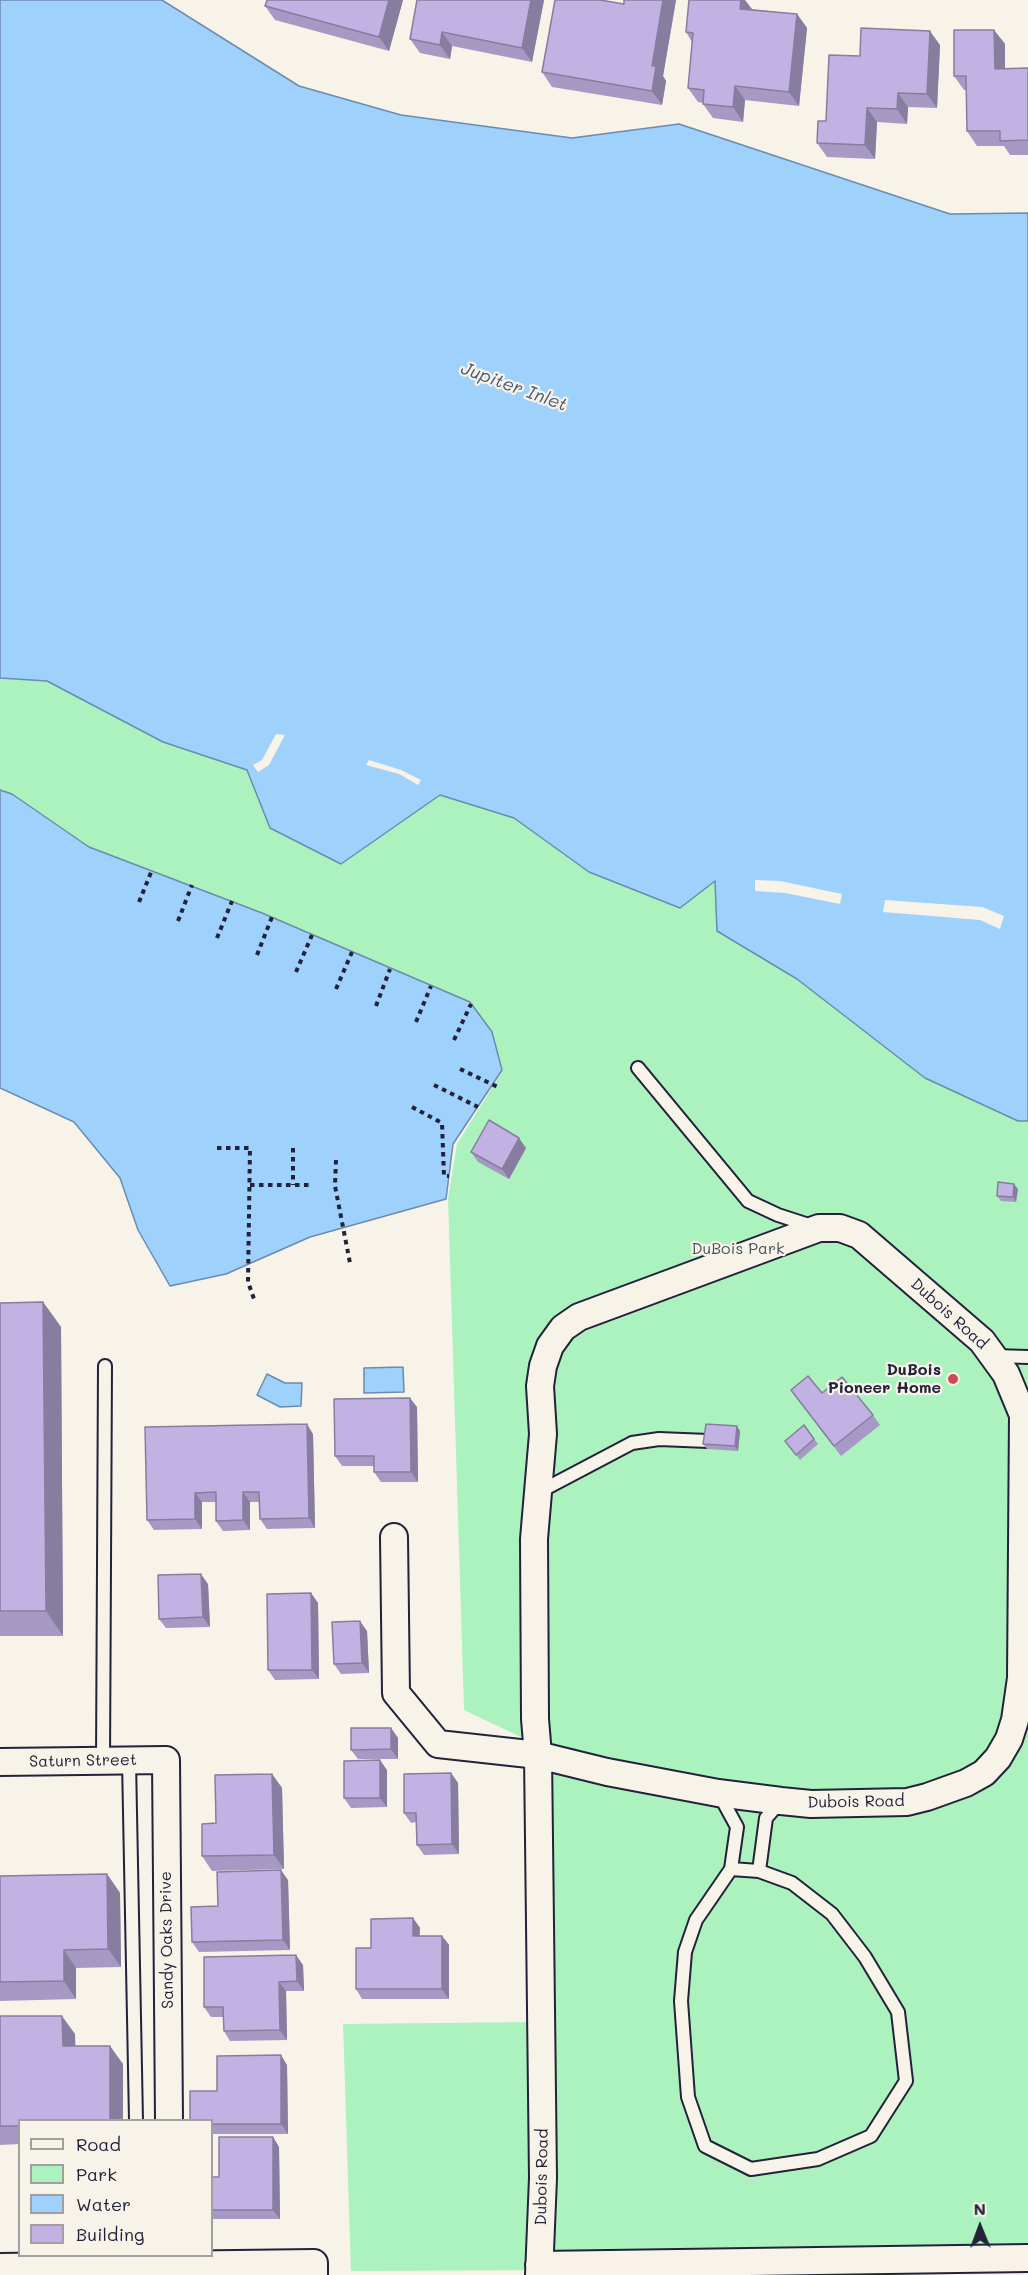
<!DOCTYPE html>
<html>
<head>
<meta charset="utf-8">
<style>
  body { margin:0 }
  #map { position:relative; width:1028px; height:2275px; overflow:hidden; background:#f7f3e8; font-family:Mali,sans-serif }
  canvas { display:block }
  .legend { position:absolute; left:18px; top:2119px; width:195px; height:138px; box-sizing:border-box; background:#f7f3e8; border:2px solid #a29fa3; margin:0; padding:8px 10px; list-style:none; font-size:18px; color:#22223b }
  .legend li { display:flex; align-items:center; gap:12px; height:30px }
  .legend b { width:30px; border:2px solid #a29fa3 }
  .north { position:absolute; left:950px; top:2197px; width:60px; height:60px; -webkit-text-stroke:4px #f7f3e8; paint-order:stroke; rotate:359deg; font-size:16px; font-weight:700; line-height:24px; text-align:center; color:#22223b }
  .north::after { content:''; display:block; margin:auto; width:21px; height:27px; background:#22223b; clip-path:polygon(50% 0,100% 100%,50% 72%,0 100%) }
</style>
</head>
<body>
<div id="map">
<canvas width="1028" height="2275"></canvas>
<ul class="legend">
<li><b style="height:8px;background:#f7f3e8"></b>Road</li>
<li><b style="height:16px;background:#abf2be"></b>Park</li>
<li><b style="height:16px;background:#9ed1fb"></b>Water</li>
<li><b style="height:16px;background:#c1b2e3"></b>Building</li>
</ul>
<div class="north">N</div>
</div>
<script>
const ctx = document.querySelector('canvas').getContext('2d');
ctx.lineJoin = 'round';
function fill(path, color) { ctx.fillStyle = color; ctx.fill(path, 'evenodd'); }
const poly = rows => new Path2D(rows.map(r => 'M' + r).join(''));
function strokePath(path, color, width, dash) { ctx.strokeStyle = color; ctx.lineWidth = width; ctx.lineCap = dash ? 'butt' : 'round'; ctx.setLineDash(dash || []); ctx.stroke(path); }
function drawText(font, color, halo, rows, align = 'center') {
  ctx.font = font + ' Mali,sans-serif'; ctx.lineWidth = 4.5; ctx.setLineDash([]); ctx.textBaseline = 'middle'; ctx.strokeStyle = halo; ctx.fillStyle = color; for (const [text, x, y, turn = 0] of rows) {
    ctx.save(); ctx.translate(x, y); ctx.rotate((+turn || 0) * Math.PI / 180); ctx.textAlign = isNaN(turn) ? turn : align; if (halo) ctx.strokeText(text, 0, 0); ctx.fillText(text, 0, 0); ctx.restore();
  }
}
fill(poly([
  [0,676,46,679,273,731,716,878,1028,916,1028,2268,351,2271,343,2024,534,2022,525,1739,464,1710,448,1198,457,1144,503,1070,474,1007,39,827,0,805]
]), '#abf2be');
const water = poly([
  [0,0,162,0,299,86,401,115,572,138,679,124,950,214,1028,213,1028,1121,1018,1121,925,1078,797,979,717,931,715,881,680,908,589,872,514,818,440,795,341,864,270,828,247,770,163,742,47,681,0,678,0,0],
  [0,790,12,794,89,847,262,913,470,1002,492,1032,502,1070,453,1144,446,1199,310,1237,226,1274,170,1286,138,1230,120,1178,74,1122,0,1088,0,790],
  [403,1367,404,1392,364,1393,364,1368,403,1367],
  [267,1374,285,1383,302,1383,301,1406,280,1407,257,1395,267,1374]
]);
fill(water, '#9ed1fb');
strokePath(water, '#6c8bae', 1.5);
fill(poly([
  [276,734,285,735,269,765,258,772,253,765,262,760],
  [369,760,401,770,421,780,418,785,399,774,366,765],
  [755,880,780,881,842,894,840,904,785,893,755,891],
  [885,900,982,907,1004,916,1000,929,980,920,883,912]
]), '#f7f3e8');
const service = poly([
  [638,1068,748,1201,778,1215,815,1227],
  [994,1356,1028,1357],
  [539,1492,632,1443,659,1439,708,1441],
  [103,1761,105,1366],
  [129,1761,136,2120],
  [719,1794,737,1827,731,1869,696,1920,685,1952,681,2001,688,2097,705,2146,751,2169,818,2159,871,2136,906,2081,898,2012,865,1957,832,1914,792,1883,759,1871,766,1818,781,1801],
  [731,1869,759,1871]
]);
const minor = poly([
  [394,1537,396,1693,438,1744,538,1755,607,1772,718,1793,781,1801,811,1804,907,1802,927,1797,966,1783,984,1773,998,1758,1009,1739,1015,1720,1021,1678,1023,1415,1006,1374,982,1341,859,1235,840,1228,819,1228,579,1317,563,1328,550,1346,543,1366,540,1386,543,1434,534,1539,535,1719,538,1755,543,2178,539,2275],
  [0,1762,166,1760,169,2120],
  [539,2265,1028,2258],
  [0,2267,314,2263,314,2275]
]);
strokePath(service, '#22223b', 16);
strokePath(minor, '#22223b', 30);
strokePath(poly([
  [139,902,152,870],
  [178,921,192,885],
  [217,938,232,901],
  [257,955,272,917],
  [296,972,312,935],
  [336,989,352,952],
  [376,1006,390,969],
  [416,1022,431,986],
  [454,1040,471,1004],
  [460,1069,500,1088],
  [434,1085,478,1107],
  [412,1107,442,1123,444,1176,449,1176],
  [217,1148,250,1148,248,1282,254,1299],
  [293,1148,293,1185],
  [336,1160,335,1186,350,1263],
  [250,1185,309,1185]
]), '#22223b', 4, [4.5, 4.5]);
strokePath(service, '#f7f3e8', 12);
strokePath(minor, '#f7f3e8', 26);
fill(poly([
  [403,0,389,51,275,20,265,6],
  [544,0,532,62,452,46,450,59,420,53,410,39],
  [624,0,676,0,663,76,666,81,662,105,552,87,542,72,624,4],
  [752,9,797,14,807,28,799,106,745,100,743,122,713,118,703,104,703,103,698,102,688,88,692,42,686,32],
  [994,30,1005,44,1005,69,1028,68,1028,155,1010,155,1004,146,977,146,967,131,966,90,964,90,954,76],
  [940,45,937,108,908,107,907,124,877,122,875,159,827,157,817,143,860,56],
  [526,1148,509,1179,478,1162,471,1152],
  [1018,1189,1016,1202,1001,1201,997,1196],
  [43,1302,61,1327,63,1636,0,1636,0,1303],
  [791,1390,822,1393,873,1415,880,1425,841,1456],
  [417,1407,418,1482,381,1482,374,1472,374,1466,342,1466,335,1456],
  [804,1425,818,1444,800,1460,785,1441],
  [145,1427,313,1434,315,1528,267,1529,260,1519,260,1502,250,1502,250,1530,223,1531,216,1521,216,1502,202,1502,202,1529,154,1530,147,1520],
  [740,1431,738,1451,707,1449,703,1444],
  [208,1584,210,1627,166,1628,159,1619],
  [311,1593,318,1603,319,1679,275,1680,268,1670],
  [367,1631,369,1673,341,1674,334,1664],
  [391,1728,398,1738,398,1759,358,1759,351,1750],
  [387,1770,387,1807,351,1808,344,1798],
  [451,1773,458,1783,459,1854,424,1855,417,1845,416,1822,411,1823,404,1813],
  [272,1774,282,1788,284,1869,212,1871,202,1856,216,1823],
  [107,1874,120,1893,121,1967,76,1968,76,1999,0,2001,0,1876],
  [288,1880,290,1950,199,1952,192,1942,218,1906],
  [413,1918,420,1928,419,1936,442,1936,449,1945,449,1999,362,1999,356,1989,371,1948],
  [303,1965,304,1991,286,1991,287,2040,230,2041,224,2031,223,2017,211,2017,204,2007],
  [0,2016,75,2034,75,2046,123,2064,20,2121,20,2144,0,2145],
  [287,2065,288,2134,212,2134,212,2121,217,2091],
  [273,2137,279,2147,280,2219,212,2219,212,2177,219,2177]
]), '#a699c3');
fill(poly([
  [389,0,403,0,389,51,379,37],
  [531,0,544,0,532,62,522,48],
  [663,0,676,0,663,76,666,81,662,105,652,91,652,66],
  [741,0,745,0,752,9,750,23,740,9],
  [797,14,807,28,799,106,789,92],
  [994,30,1005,44,1005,83,995,69],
  [930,31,940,45,937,108,927,94],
  [442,32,452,46,450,59,440,45],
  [735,86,745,100,743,122,733,107],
  [898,93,908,107,907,124,897,109],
  [867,108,877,122,875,159,865,145],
  [519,1138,526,1148,509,1179,502,1169],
  [1014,1184,1018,1189,1016,1202,1013,1197],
  [43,1302,61,1327,63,1636,46,1611],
  [410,1398,417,1407,418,1482,411,1472],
  [307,1424,313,1434,315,1528,309,1518],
  [737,1426,740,1431,738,1451,735,1446],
  [243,1492,250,1502,250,1530,243,1520],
  [195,1493,202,1502,202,1529,195,1519],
  [201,1574,208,1584,210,1627,203,1617],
  [311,1593,318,1603,319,1679,312,1670],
  [360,1621,367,1631,369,1673,362,1663],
  [391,1728,398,1738,398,1759,391,1749],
  [380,1760,387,1770,387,1807,380,1798],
  [451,1773,458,1783,459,1854,452,1844],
  [272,1774,282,1788,284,1869,274,1855],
  [281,1870,288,1880,290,1950,283,1940],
  [107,1874,120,1893,121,1967,108,1949],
  [413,1918,420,1928,419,1945,413,1936],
  [442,1936,449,1945,449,1999,442,1989],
  [64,1950,76,1968,76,1999,64,1981],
  [296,1955,303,1965,304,1991,297,1981],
  [279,1982,286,1991,287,2040,280,2030],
  [62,2016,75,2034,76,2065,63,2046],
  [110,2046,123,2064,123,2121,110,2121],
  [281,2055,287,2065,288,2134,281,2124],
  [273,2137,279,2147,280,2219,273,2210]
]), '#877d9f');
const building = poly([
  [267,0,389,0,379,37,265,6,267,0],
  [417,0,531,0,522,48,442,32,440,45,410,39,417,0],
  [555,0,600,0,624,4,624,0,663,0,652,66,656,66,652,91,542,72,555,0],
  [689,0,741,0,740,9,797,14,789,92,735,86,733,107,703,104,704,90,688,88,693,33,686,32,689,0],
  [861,28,930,31,927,94,898,93,897,109,867,108,865,145,817,143,818,121,826,121,829,55,860,56,861,28],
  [954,30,994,30,995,69,1028,68,1028,140,1000,141,1000,131,967,131,966,76,954,76,954,30],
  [489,1120,519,1138,502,1169,471,1152,489,1120],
  [998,1182,1014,1184,1013,1197,997,1196,998,1182],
  [43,1302,46,1611,0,1611,0,1303,43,1302],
  [808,1376,822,1393,842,1377,873,1415,834,1446,791,1390,808,1376],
  [410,1398,411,1472,374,1472,374,1456,335,1456,334,1399,410,1398],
  [307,1424,309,1518,260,1519,259,1492,243,1492,243,1520,216,1521,216,1492,195,1493,195,1519,147,1520,145,1427,307,1424],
  [706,1424,737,1426,735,1446,703,1444,706,1424],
  [804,1425,814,1439,796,1455,785,1441,804,1425],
  [201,1574,203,1617,159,1619,158,1575,201,1574],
  [311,1593,312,1670,268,1670,267,1594,311,1593],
  [360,1621,362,1663,334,1664,332,1622,360,1621],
  [351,1728,391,1728,391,1749,351,1750,351,1728],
  [380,1760,380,1798,344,1798,344,1761,380,1760],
  [451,1773,452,1844,417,1845,416,1813,404,1813,404,1774,451,1773],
  [272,1774,274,1855,202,1856,202,1824,216,1823,215,1775,272,1774],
  [281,1870,283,1940,192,1942,191,1907,218,1906,217,1872,281,1870],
  [107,1874,108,1949,64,1950,64,1981,0,1982,0,1876,107,1874],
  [413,1918,413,1936,442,1936,442,1989,356,1989,356,1948,371,1948,371,1919,413,1918],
  [296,1955,297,1981,279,1982,280,2030,224,2031,223,2007,204,2007,204,1957,296,1955],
  [0,2016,62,2016,63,2046,110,2046,110,2121,20,2121,20,2126,0,2126,0,2016],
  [281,2055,281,2124,212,2124,212,2121,190,2121,190,2091,217,2091,217,2056,281,2055],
  [219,2137,273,2137,273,2210,212,2210,212,2177,219,2177,219,2137]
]);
fill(building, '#c1b2e3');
strokePath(building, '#877d9f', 1.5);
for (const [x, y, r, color] of [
  [953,1379,6,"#d1495b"]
]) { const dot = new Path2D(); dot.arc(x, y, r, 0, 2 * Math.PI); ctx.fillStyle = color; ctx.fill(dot); strokePath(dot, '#f7f3e8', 2); }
drawText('16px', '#44565c', '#f7f3e8', [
  ["DuBois Park",738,1249]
]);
drawText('16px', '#22223b', '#f7f3e8', [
  ["Dubois Road",949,1314,42],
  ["Saturn Street",83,1761,-1],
  ["Dubois Road",856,1802,-1],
  ["Sandy Oaks Drive",167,1940,-91],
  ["Dubois Road",542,2177,-89]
]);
drawText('bold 16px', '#22223b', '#f7f3e8', [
  ["DuBois",941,1370],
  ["Pioneer Home",941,1388]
], 'right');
drawText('italic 18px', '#475775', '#f7f3e8', [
  ["Jupiter Inlet",514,387,20]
]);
</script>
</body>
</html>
